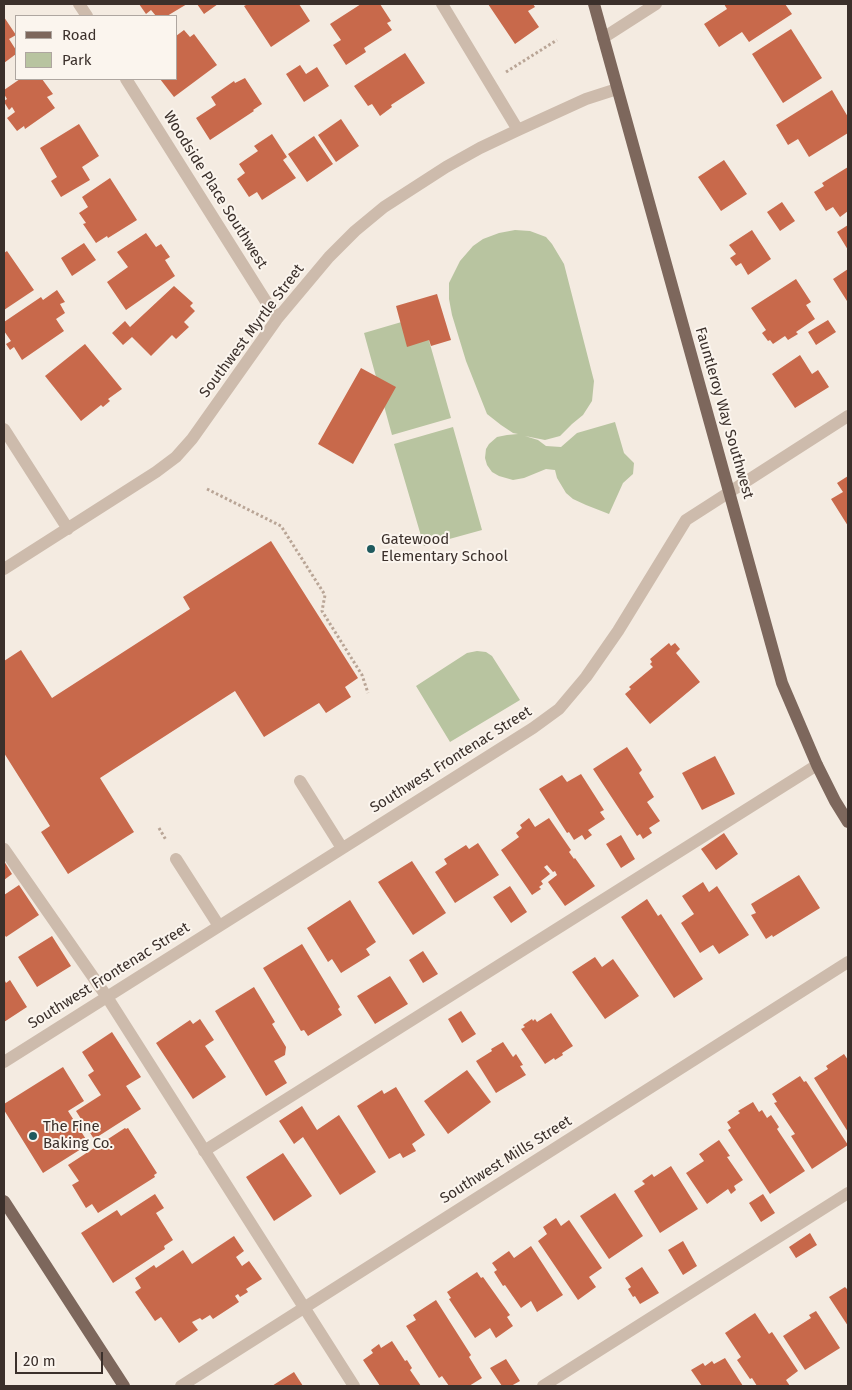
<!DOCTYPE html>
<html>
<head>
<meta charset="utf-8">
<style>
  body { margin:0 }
  #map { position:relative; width:852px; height:1390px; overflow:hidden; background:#f4ebe1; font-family:"Fira Sans",sans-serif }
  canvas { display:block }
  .frame { position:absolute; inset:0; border:5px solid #3b302b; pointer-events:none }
  .legend { position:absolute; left:15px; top:15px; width:162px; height:65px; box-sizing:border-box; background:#fbf5ee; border:1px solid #aea6a0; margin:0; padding:6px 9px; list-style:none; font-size:15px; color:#3b302b }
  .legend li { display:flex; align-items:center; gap:10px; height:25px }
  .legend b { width:25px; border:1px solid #aea6a0 }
  .scale { position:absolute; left:15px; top:1352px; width:88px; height:22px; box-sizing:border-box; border:2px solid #3b302b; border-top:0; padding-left:6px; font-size:15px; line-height:18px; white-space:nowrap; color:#3b302b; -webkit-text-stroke:4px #fbf5ee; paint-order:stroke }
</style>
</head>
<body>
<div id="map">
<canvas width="852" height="1390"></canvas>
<div class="frame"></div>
<ul class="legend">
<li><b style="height:6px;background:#7d675c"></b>Road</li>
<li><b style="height:14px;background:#b8c4a0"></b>Park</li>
</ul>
<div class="scale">20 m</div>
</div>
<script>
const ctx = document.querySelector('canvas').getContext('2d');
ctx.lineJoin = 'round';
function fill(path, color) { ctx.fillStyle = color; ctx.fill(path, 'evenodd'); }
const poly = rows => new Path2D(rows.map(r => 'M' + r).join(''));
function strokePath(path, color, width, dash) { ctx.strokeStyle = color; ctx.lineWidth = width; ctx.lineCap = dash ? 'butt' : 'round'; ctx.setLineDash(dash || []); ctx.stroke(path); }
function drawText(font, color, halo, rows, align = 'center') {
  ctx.font = font + ' "Fira Sans",sans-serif'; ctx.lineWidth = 4; ctx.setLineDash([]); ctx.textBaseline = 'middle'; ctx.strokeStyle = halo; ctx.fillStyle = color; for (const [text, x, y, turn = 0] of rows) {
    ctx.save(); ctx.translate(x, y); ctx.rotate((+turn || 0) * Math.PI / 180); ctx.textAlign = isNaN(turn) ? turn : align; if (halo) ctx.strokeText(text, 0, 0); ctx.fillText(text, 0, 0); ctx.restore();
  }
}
fill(poly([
  [515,230,530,231,546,237,552,244,564,264,594,381,592,401,583,415,572,424,560,436,545,440,525,436,538,440,546,446,561,447,577,433,615,422,624,453,634,463,633,474,623,483,609,514,586,505,573,499,566,493,557,478,555,470,546,469,524,478,513,480,499,476,492,472,487,465,485,458,486,449,489,444,497,437,507,435,518,434,513,433,501,425,487,414,466,361,452,315,449,299,449,283,460,261,473,246,483,239,499,233],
  [422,316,451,418,392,435,364,333],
  [453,427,482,530,424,546,394,444],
  [477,651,486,652,492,656,520,700,450,742,416,686,467,653]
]), '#b8c4a0');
fill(poly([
  [139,4,187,4,167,16,156,16,151,10,146,14],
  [197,4,218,4,204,14],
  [248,4,299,4,310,21,271,47,244,6],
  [361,4,380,4,391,21,387,23,392,30,364,48,366,52,346,65,333,45,341,40,330,24],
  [488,4,533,4,535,7,528,11,539,27,515,44],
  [724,4,785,4,792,14,749,42,742,32,719,47,704,24,727,9],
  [4,17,16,35,9,39,16,50,16,54,4,63],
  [791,29,822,78,783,103,752,54],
  [184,30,190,37,194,34,217,65,174,97,160,79,176,79,176,36],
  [405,53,425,83,391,105,392,107,380,116,372,104,368,106,354,86],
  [300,65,306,74,317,67,329,86,304,102,286,74],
  [245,78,262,104,253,110,254,111,210,140,196,118,216,105,211,97,234,81,235,83],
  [20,79,42,79,53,94,47,97,55,108,25,129,24,126,17,131,7,118,15,112,12,107,9,110,4,102,4,101,7,99,4,94,4,90],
  [832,90,848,117,848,133,809,157,798,139,788,145,776,125],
  [341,119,359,146,336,162,318,135],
  [79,124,99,156,82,167,90,180,61,197,51,181,57,177,40,148],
  [272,134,287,157,283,160,296,178,262,200,257,192,249,197,237,179,245,173,239,164,258,151,254,146],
  [314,136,333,164,307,182,288,154],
  [724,160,747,194,721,211,698,177],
  [848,167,848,211,840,217,833,207,826,211,814,192,824,186,822,183],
  [110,178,137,220,108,238,107,236,96,243,83,224,86,223,79,213,88,207,82,197],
  [782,202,795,221,780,231,767,212],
  [848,225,848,250,837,232],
  [752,230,771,259,748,275,741,263,736,266,730,258,736,254,729,245],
  [146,233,156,247,161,244,170,257,165,260,175,276,126,310,107,282,128,267,117,252],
  [84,243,96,260,72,276,61,258],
  [7,251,34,290,4,310,4,253],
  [848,269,848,300,847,301,833,279],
  [796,279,811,302,806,305,815,319,796,332,798,334,788,340,785,336,773,344,770,340,768,341,762,333,766,330,751,308],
  [174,286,193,303,190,306,195,311,184,322,189,327,176,339,172,335,151,356,132,337,123,345,112,333,125,321,130,327],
  [57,290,65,302,60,304,65,313,56,319,64,331,22,360,14,347,10,350,6,344,11,341,4,331,4,322,41,297,43,300],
  [437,294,451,340,431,346,429,340,407,347,396,306],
  [828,320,836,332,816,345,808,332],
  [85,344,122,389,108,399,110,401,103,407,101,405,81,421,45,376],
  [800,355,812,374,818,370,829,387,795,408,772,374],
  [361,368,396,387,353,464,318,444],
  [848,476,848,526,831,499,843,492,837,483],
  [271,541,358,678,345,687,351,697,326,713,319,703,264,737,235,691,100,778,134,832,68,874,41,832,50,826,4,753,4,661,21,650,52,698,190,609,183,597],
  [669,643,671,646,675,643,680,649,676,653,700,682,650,724,625,694,631,689,629,687,653,667,650,664,652,662,650,659],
  [627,747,642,770,639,773,654,797,647,802,660,821,649,828,652,833,643,839,640,834,637,836,593,769],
  [715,756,735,794,702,810,682,773],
  [581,774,604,810,600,812,605,819,588,830,592,835,585,840,582,835,574,840,569,832,567,833,539,789,562,775,567,782],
  [529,818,535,827,549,818,571,850,569,852,574,859,575,858,595,886,565,906,548,882,557,875,555,871,553,872,547,865,544,867,550,874,541,881,543,884,539,887,541,889,532,895,501,850,519,837,516,833,522,828,520,825],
  [724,833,738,854,716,870,701,849],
  [621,835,635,859,621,868,606,844],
  [478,843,499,875,455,903,435,872,447,864,444,859,466,845,469,849],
  [4,861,12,874,4,880],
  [412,861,446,913,413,935,378,882],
  [799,875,820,908,773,937,772,935,766,939,751,915,756,913,751,904],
  [703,882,709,892,717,886,749,935,719,954,713,945,700,953,681,923,694,914,682,896],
  [19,885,39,915,6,937,4,934,4,895],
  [510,886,527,912,511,923,493,897],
  [647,899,658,916,661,914,703,979,674,998,621,917],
  [350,900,376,942,366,949,370,955,341,973,332,959,328,962,307,928],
  [52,936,71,966,37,987,18,957],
  [302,944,340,1007,338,1009,342,1015,308,1036,304,1030,301,1031,263,968],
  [423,951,438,974,423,983,409,960],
  [595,957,602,967,613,959,639,996,605,1019,572,972],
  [390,976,408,1004,375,1024,357,996],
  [4,979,6,983,10,980,27,1007,4,1022],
  [254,987,275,1022,272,1024,286,1047,285,1055,274,1061,287,1083,266,1096,215,1011],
  [461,1011,476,1034,462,1043,448,1019],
  [551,1013,573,1046,562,1053,563,1055,555,1060,554,1058,545,1064,521,1029,525,1027,523,1025,532,1019,533,1021,535,1019,537,1022],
  [200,1019,214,1040,205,1046,226,1077,193,1099,156,1043,190,1020,193,1024],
  [112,1032,141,1077,126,1086,141,1109,94,1139,76,1111,101,1095,88,1075,94,1071,82,1052],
  [503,1042,513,1057,516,1054,523,1065,520,1066,526,1075,496,1093,476,1061,492,1051,491,1049],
  [844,1054,848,1060,848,1132,814,1078,828,1069,826,1066],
  [63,1067,84,1101,68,1111,89,1144,43,1173,4,1110,4,1104],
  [467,1070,491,1102,448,1134,424,1101],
  [800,1076,804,1082,806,1081,848,1145,812,1169,791,1136,795,1134,774,1103,777,1102,772,1094],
  [396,1087,425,1135,412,1144,416,1151,403,1158,400,1153,389,1159,357,1106,382,1090,384,1094],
  [753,1102,759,1112,762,1110,767,1118,771,1115,779,1127,777,1129,805,1171,770,1194,728,1130,731,1128,727,1122,740,1113,738,1111],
  [302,1106,317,1130,339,1115,376,1172,340,1195,303,1137,294,1144,279,1121],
  [125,1128,126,1129,128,1128,157,1173,154,1175,155,1177,98,1213,92,1204,86,1208,72,1185,79,1181,68,1165],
  [719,1140,730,1156,727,1157,743,1180,734,1186,736,1190,731,1194,728,1189,707,1204,686,1173,704,1161,699,1154],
  [283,1153,312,1196,274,1221,246,1177],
  [671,1166,698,1209,660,1233,634,1191,645,1184,642,1181,652,1174,654,1177],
  [615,1193,643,1236,609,1259,580,1216],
  [155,1194,164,1208,156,1213,173,1240,164,1246,165,1249,113,1283,81,1233,117,1210,121,1216],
  [763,1194,775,1213,761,1222,749,1203],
  [556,1218,561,1226,569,1220,602,1268,589,1277,596,1287,578,1300,538,1241,547,1234,543,1227],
  [810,1233,817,1245,796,1258,789,1247],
  [234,1236,244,1251,236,1257,242,1266,249,1261,262,1279,246,1289,248,1292,240,1297,238,1294,235,1296,239,1302,213,1319,210,1315,202,1320,200,1318,192,1322,198,1330,179,1343,161,1317,155,1321,135,1292,141,1288,135,1278,154,1265,156,1268,183,1250,192,1264],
  [683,1241,697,1266,683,1275,668,1250],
  [531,1246,563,1295,537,1312,531,1301,521,1308,505,1285,503,1286,494,1272,497,1270,492,1263,509,1251,514,1258],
  [642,1267,659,1293,640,1304,635,1296,633,1297,628,1289,631,1287,625,1278],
  [477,1272,481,1278,483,1277,510,1315,507,1317,513,1326,496,1338,490,1328,475,1338,449,1299,451,1298,447,1292],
  [845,1287,848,1290,848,1326,829,1297],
  [436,1300,471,1355,469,1357,482,1378,469,1386,449,1386,442,1376,439,1378,406,1326,416,1320,413,1315],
  [816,1311,840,1348,805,1370,783,1336,811,1318,809,1315],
  [755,1313,769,1334,772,1332,798,1371,786,1380,790,1386,757,1386,752,1378,750,1379,737,1360,741,1357,725,1333],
  [392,1341,405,1361,407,1360,412,1368,410,1370,421,1386,380,1386,363,1360,373,1353,371,1350,379,1344,381,1348],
  [725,1358,743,1386,702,1386,691,1370,703,1363,705,1366,712,1361,714,1364],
  [506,1359,520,1381,511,1386,502,1386,490,1368],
  [294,1372,303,1386,272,1386,275,1384]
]), '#c8694b');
strokePath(poly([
  [506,72,557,40],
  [207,489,281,526,325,595,322,611,362,675,368,693],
  [159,828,166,840]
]), '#b9a596', 3, [2.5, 2.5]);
strokePath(poly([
  [79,4,87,16],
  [442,4,518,130],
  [603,38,656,4],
  [126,79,277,319],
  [4,429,68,529],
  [4,569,156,472,176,457,192,439,277,319,329,257,355,231,384,207,446,167,480,148,518,130,586,99,617,89],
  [300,781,342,848],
  [4,849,107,997,354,1386],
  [176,859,219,926],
  [4,1062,533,728,559,709,586,677,618,631,686,520,848,416],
  [204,1151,817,765],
  [181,1386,848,962],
  [543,1386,848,1193]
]), '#cdbbac', 12);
strokePath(poly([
  [594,4,782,683,817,765,835,801,848,822],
  [4,1201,124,1386]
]), '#7d675c', 12);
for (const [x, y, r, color] of [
  [371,549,5,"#1f5a5e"],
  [33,1136,5,"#1f5a5e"]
]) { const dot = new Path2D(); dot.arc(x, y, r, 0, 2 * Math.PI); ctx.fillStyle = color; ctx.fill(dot); strokePath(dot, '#fbf5ee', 2); }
drawText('15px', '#3b302b', '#fbf5ee', [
  ["Woodside Place Southwest",215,190,58],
  ["Southwest Myrtle Street",252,331,-53],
  ["Fauntleroy Way Southwest",724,413,74],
  ["Southwest Frontenac Street",451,760,-32],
  ["Southwest Frontenac Street",109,976,-32],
  ["Southwest Mills Street",506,1160,-32]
]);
drawText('15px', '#3b302b', '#fbf5ee', [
  ["Gatewood",381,540],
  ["Elementary School",381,557],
  ["The Fine",43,1127],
  ["Baking Co.",43,1144]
], 'left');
</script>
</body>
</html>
